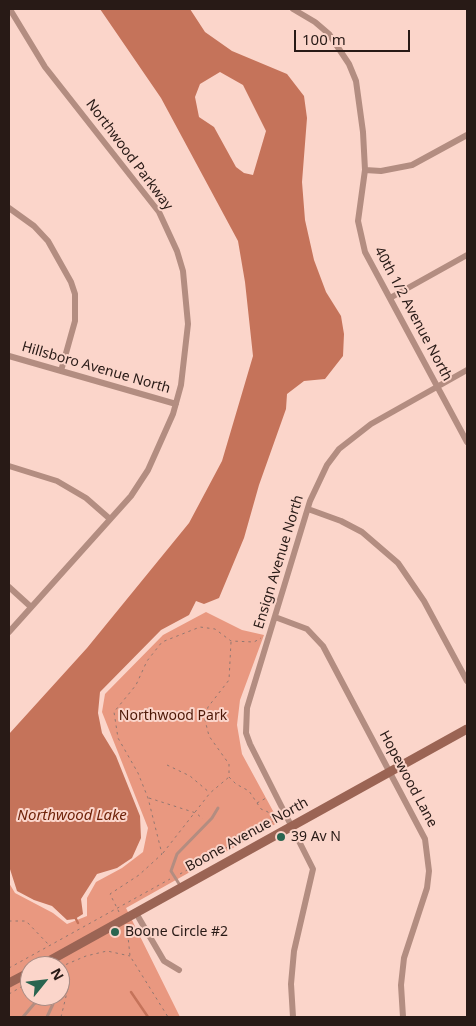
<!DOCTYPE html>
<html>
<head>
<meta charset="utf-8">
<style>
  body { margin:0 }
  #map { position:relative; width:476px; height:1026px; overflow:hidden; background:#fbd5ca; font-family:"Noto Sans",sans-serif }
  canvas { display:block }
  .frame { position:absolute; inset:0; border:10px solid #281a16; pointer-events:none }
  .north { position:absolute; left:20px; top:956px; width:50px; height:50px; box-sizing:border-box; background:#fbd5ca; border:1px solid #a78a82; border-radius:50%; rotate:61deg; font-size:14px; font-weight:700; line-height:20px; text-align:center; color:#281a16 }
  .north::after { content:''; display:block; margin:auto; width:18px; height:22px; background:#296550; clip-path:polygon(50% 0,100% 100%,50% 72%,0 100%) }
  .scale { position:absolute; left:294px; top:30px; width:116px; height:22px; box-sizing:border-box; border:2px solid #281a16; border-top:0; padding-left:6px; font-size:15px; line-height:18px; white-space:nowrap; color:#281a16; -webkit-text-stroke:4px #fbd5ca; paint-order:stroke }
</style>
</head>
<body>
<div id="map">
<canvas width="476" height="1026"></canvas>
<div class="frame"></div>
<div class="north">N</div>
<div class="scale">100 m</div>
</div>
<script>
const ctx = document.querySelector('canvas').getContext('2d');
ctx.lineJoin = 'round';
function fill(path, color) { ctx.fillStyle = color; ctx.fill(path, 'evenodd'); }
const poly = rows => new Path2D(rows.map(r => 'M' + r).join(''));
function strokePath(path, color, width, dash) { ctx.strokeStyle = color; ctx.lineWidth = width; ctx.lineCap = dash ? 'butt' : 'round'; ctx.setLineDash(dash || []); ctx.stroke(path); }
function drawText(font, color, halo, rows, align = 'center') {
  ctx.font = font + ' "Noto Sans",sans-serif'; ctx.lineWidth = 4; ctx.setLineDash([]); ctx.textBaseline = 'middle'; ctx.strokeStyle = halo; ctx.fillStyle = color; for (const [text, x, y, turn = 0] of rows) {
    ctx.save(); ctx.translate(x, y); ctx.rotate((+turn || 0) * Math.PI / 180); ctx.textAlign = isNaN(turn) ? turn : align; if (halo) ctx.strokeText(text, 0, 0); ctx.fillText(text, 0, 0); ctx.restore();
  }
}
fill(poly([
  [206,612,242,630,264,635,240,700,237,725,242,754,279,822,126,908,180,1017,9,1017,9,883,15,893,53,913,67,924,87,916,87,898,96,882,122,868,143,852,148,828,102,712,105,694,163,635],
  [30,966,60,966,60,996,30,996]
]), '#e99880');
fill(poly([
  [100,9,190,9,205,32,232,51,287,74,304,96,307,118,302,182,305,220,314,260,326,292,341,316,344,334,343,356,325,379,304,381,287,394,286,409,259,485,244,538,219,598,204,604,196,601,189,615,161,630,100,692,98,713,102,733,116,756,140,816,141,838,132,858,117,868,97,874,81,899,83,914,75,919,67,920,52,906,34,900,17,891,9,866,9,734,87,648,189,523,222,461,253,356,245,282,238,241,161,98],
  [220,72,243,85,266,131,253,175,244,173,236,167,214,127,199,117,195,97,200,84]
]), '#c5735a');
strokePath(poly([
  [75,917,78,923],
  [131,992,148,1017]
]), '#c5735a', 2.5);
strokePath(poly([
  [231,642,229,680,208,707,205,720,209,736,229,764,229,777,236,784,249,791,261,809,268,812,273,821],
  [167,765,190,776,210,793],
  [149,798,196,813,203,819],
  [257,803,268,797],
  [163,853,210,793,229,777],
  [180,874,279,818],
  [119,912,110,894,139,875,162,854,148,798,138,773,118,738,114,712,136,685,147,661,162,642,200,627,215,629,231,641,254,642,261,638],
  [9,921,26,921,49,945],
  [127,927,130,956,168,1017],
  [60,967,86,956,107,951,130,956],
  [9,968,170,879],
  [9,994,28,983],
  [61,1017,70,980,64,966]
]), '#927871', 1, [2.5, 4]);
strokePath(poly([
  [181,887,171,871,177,854,212,818,218,808],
  [23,1017,34,1004,46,996],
  [47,1017,53,1004,52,996]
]), '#b38d81', 3);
strokePath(poly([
  [293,9,315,22,329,34,349,64,356,81,363,132,365,170,358,221,365,252,467,442],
  [365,170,381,171,412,165,467,135],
  [9,208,34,226,48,241,71,282,75,294,75,321,61,371],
  [390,298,467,255],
  [9,356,176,404],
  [9,466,57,481,86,498,110,519],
  [308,509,341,521,362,532,398,563,424,601,467,681],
  [9,587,31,607],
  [275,617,307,629,323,646,425,839,429,871,427,888,404,958,401,985,403,1017],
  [9,632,131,496,148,470,173,414,181,385,188,324,183,271,177,251,159,212,45,67,11,11],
  [136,913,164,961,179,970],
  [293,1017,291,984,294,951,313,869,250,744,246,733,247,708,310,501,327,465,339,449,371,424,467,370]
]), '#b38d81', 6);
strokePath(poly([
  [40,966,467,729],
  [9,983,30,972]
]), '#9b6454', 9);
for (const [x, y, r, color] of [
  [281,837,5,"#296550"],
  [115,932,5,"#296550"]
]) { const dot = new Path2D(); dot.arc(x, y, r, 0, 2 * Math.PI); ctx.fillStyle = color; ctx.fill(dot); strokePath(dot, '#fbd5ca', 2); }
drawText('14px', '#281a16', '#fbd5ca', [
  ["Northwood Parkway",129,155,53],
  ["40th 1/2 Avenue North",413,314,62],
  ["Hillsboro Avenue North",96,368,16],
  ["Ensign Avenue North",279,562,-73],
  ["Hopewood Lane",408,779,62],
  ["Boone Avenue North",247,835,-29]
]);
drawText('14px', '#4d1807', '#fbd5ca', [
  ["Northwood Park",173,716]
]);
drawText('14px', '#281a16', '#fbd5ca', [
  ["39 Av N",291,837],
  ["Boone Circle #2",125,932]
], 'left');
drawText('italic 15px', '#6f230a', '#fbd5ca', [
  ["Northwood Lake",72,816]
]);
</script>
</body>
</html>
